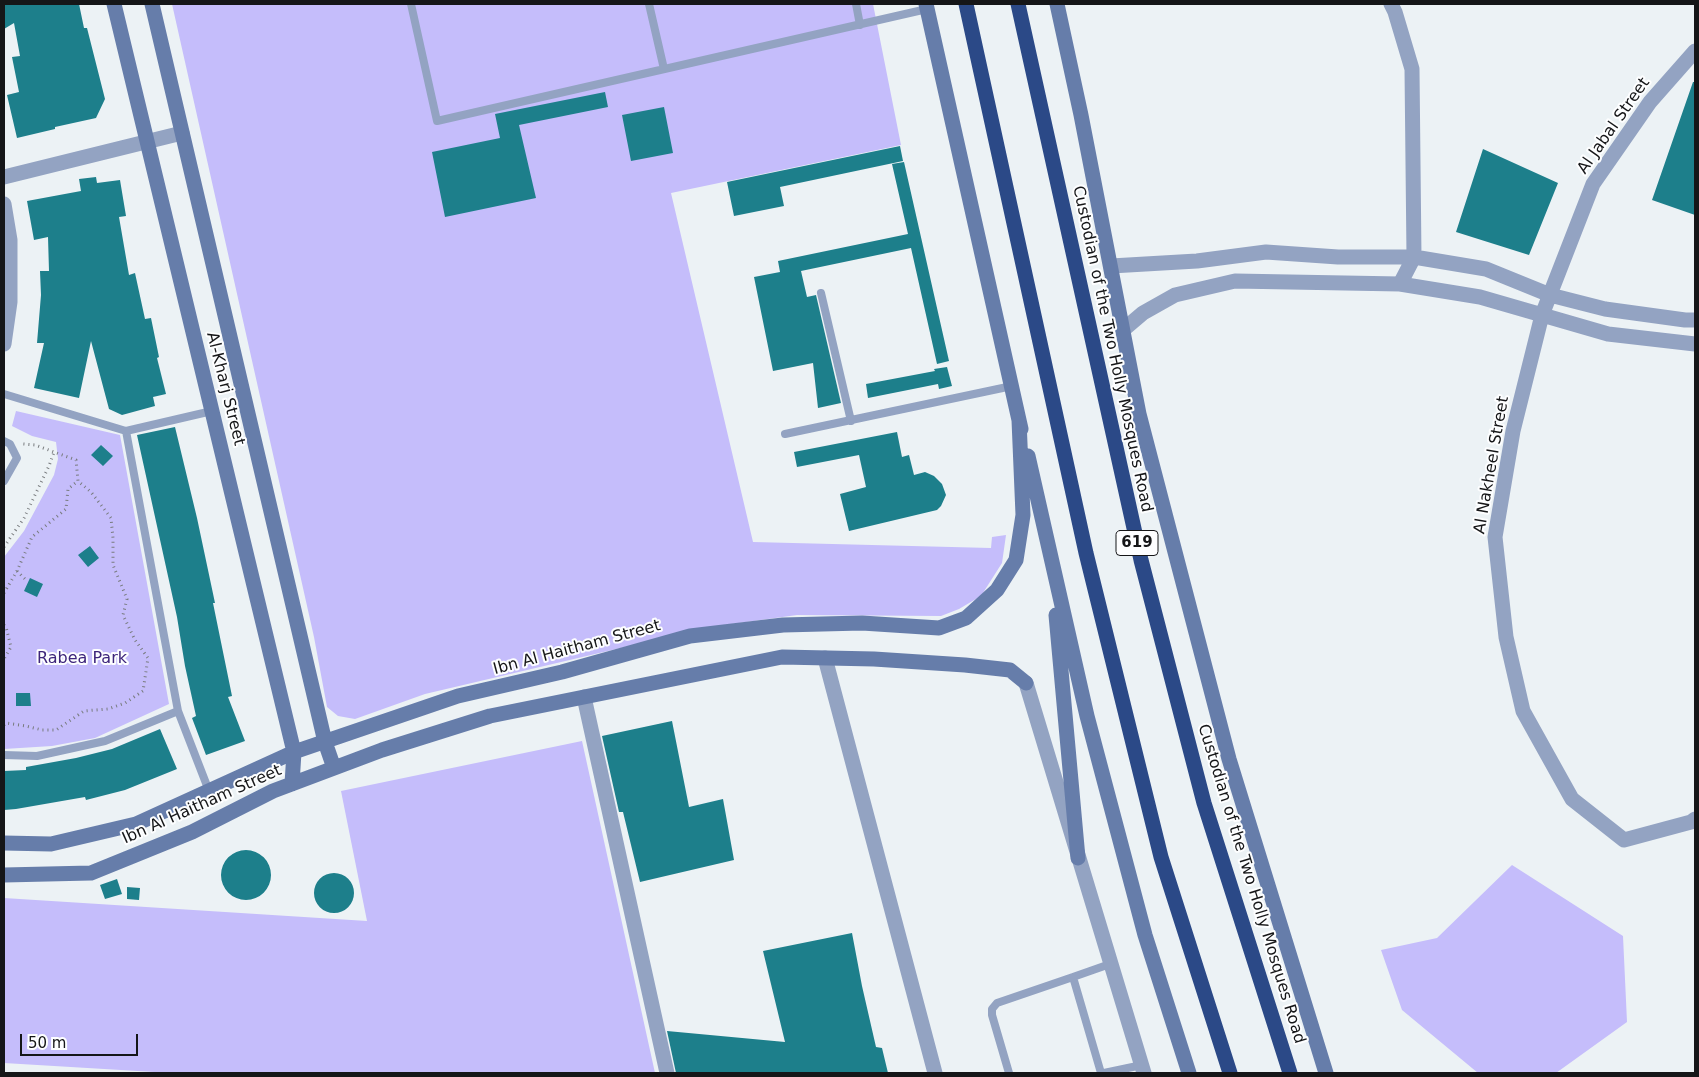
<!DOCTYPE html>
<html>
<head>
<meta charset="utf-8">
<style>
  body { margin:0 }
  #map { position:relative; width:1699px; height:1077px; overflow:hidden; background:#ecf2f5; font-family:"DejaVu Sans",sans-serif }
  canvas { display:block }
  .frame { position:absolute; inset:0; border:5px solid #151618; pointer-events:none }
  .scale { position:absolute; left:20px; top:1034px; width:118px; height:22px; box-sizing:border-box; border:2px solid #151618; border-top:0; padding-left:6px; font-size:15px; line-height:18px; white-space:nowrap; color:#151618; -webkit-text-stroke:4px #fdfeff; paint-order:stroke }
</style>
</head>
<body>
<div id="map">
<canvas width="1699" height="1077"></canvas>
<div class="frame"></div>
<div class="scale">50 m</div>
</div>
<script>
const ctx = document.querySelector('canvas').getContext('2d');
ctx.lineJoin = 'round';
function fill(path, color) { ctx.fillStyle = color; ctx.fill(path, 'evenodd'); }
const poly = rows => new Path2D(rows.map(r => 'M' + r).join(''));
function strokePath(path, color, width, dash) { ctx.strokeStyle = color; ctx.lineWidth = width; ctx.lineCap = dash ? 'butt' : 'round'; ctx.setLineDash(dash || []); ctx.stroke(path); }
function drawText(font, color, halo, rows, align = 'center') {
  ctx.font = font + ' "DejaVu Sans",sans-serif'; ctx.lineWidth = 4; ctx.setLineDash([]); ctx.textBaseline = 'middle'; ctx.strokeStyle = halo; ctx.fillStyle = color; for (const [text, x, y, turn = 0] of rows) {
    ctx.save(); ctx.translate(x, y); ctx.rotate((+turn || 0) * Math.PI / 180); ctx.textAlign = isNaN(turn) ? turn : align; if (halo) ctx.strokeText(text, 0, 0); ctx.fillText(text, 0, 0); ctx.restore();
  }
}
fill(poly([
  [172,4,873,4,901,145,671,193,753,542,991,548,992,537,1006,535,1002,563,981,596,959,609,941,616,797,615,710,627,425,694,355,719,338,716,327,707,314,637],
  [16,411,120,435,169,704,95,738,52,746,4,749,4,557,24,531,54,475,58,459,56,442,32,436,12,426],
  [582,741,655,1073,171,1073,4,1063,4,898,367,921,341,791],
  [1512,865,1623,936,1627,1022,1556,1073,1478,1073,1402,1010,1381,950,1437,938]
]), '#c5bdfb');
fill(poly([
  [4,4,79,4,84,28,87,28,105,99,96,118,55,127,55,129,17,138,7,95,19,92,12,57,20,56,14,23,4,29],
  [1693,82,1695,82,1695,215,1652,200],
  [605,92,608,107,519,125,536,198,445,217,432,152,500,138,495,114],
  [664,107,673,153,631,161,622,115],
  [900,146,903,161,780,187,784,206,734,216,727,182],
  [1483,149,1558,183,1529,255,1456,232],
  [904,162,949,361,937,364,911,248,801,271,807,297,816,295,841,403,818,408,813,363,773,371,754,277,780,272,778,261,908,234,892,164],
  [96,177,97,183,120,180,126,216,119,217,129,275,135,273,145,319,151,318,159,357,157,358,166,394,153,397,155,406,122,415,109,409,91,341,79,398,34,388,44,343,37,343,41,295,40,271,49,271,48,237,34,240,27,201,81,191,79,179],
  [947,367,952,386,939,389,938,384,868,398,866,384,935,371,934,369],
  [175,427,197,518,215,603,213,603,232,696,228,697,245,741,206,755,192,718,196,716,185,666,177,617,137,435],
  [897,432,902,457,909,455,914,475,925,472,934,476,942,484,946,495,941,506,937,510,849,531,840,494,866,487,859,455,797,467,794,452],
  [101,445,113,456,103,466,91,455],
  [90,546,99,558,88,567,78,555],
  [30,578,43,584,37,597,24,591],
  [16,693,30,693,31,706,16,706],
  [672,721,689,807,723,799,734,860,640,882,623,812,619,812,602,736],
  [160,729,177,769,125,790,86,800,85,797,16,809,4,810,4,771,26,770,26,767,76,758,112,749],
  '221 875a25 25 0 1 1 50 0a25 25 0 1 1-50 0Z',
  '314 893a20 20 0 1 1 40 0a20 20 0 1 1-40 0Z',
  [117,879,122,894,105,899,100,885],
  [127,887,140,888,139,900,127,899],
  [852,933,862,986,876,1047,882,1048,888,1073,676,1073,667,1031,785,1042,763,951]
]), '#1d7f8b');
strokePath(poly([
  [4,547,24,518,49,466,54,452],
  [17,571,25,579],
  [4,593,17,571,32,537,66,509,68,489,78,481],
  [4,625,6,627,11,647,4,659],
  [4,725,6,723,26,726,42,730,56,730,84,711,108,709,125,703,143,691,148,658,135,640,123,615,127,599,113,565,113,538,111,518,91,492,78,481,76,460,35,445,23,444]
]), '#787b7e', 3, [1, 4]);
strokePath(poly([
  [411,4,437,121,927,9],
  [649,4,664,69],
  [856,4,860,25],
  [821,293,851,421],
  [4,394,126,431,212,411],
  [126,431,178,711,209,791],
  [785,434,1012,386],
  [4,441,10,444,17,458,4,481],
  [4,755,37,756,105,741,178,711],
  [1009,1073,992,1015,992,1009,997,1003,1073,977],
  [1101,1073,1073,977,1110,964],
  [1104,1073,1142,1065]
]), '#93a3c2', 8);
strokePath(poly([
  [1391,4,1395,12,1412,69,1414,257,1400,284],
  [1695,51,1650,102,1593,184,1542,315,1513,431,1495,537,1506,637,1523,711,1572,799,1624,840,1691,822,1695,819],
  [4,177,182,133],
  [4,204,10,240,10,302,4,344],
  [1111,266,1197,261,1266,252,1338,257,1414,257,1486,269,1550,295,1605,309,1685,320,1695,320],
  [1123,330,1143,313,1175,295,1235,281,1400,284,1480,297,1608,334,1695,344],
  [825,658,935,1073],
  [1026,683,1144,1073],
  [584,697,667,1073]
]), '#93a3c2', 15);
strokePath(poly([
  [114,4,294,752,292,784],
  [152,4,325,742,334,768],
  [926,4,1021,429],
  [1057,4,1081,115,1139,414,1229,759,1326,1073],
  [1028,456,1087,716,1145,935,1189,1073],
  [1056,615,1078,858],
  [4,843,51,844,136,824,294,752,458,696,562,672,690,636,783,625,862,623,939,628,966,618,997,590,1016,560,1023,515,1019,420],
  [4,875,91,873,192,832,273,791,382,750,490,716,782,657,874,659,965,665,1010,670,1026,683]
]), '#667daa', 15);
strokePath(poly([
  [966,4,1086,553,1161,857,1230,1073],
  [1018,4,1141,560,1204,803,1290,1073]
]), '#2b4987', 15);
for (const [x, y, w] of [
  [1137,543,42]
]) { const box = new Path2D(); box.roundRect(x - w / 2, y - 12.5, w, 25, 4); ctx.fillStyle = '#fdfeff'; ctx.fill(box); strokePath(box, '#151618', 1); }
drawText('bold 15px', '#151618', null, [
  ["619",1137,543]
]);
drawText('16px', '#151618', '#fdfeff', [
  ["Al Jabal Street",1614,126,-55],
  ["Custodian of the Two Holly Mosques Road",1112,349,78],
  ["Al-Kharj Street",225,389,76],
  ["Al Nakheel Street",1492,465,-80],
  ["Ibn Al Haitham Street",577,648,-15],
  ["Ibn Al Haitham Street",202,805,-24],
  ["Custodian of the Two Holly Mosques Road",1251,884,73]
]);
drawText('16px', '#3d257b', '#fdfeff', [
  ["Rabea Park",82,659]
]);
</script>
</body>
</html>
